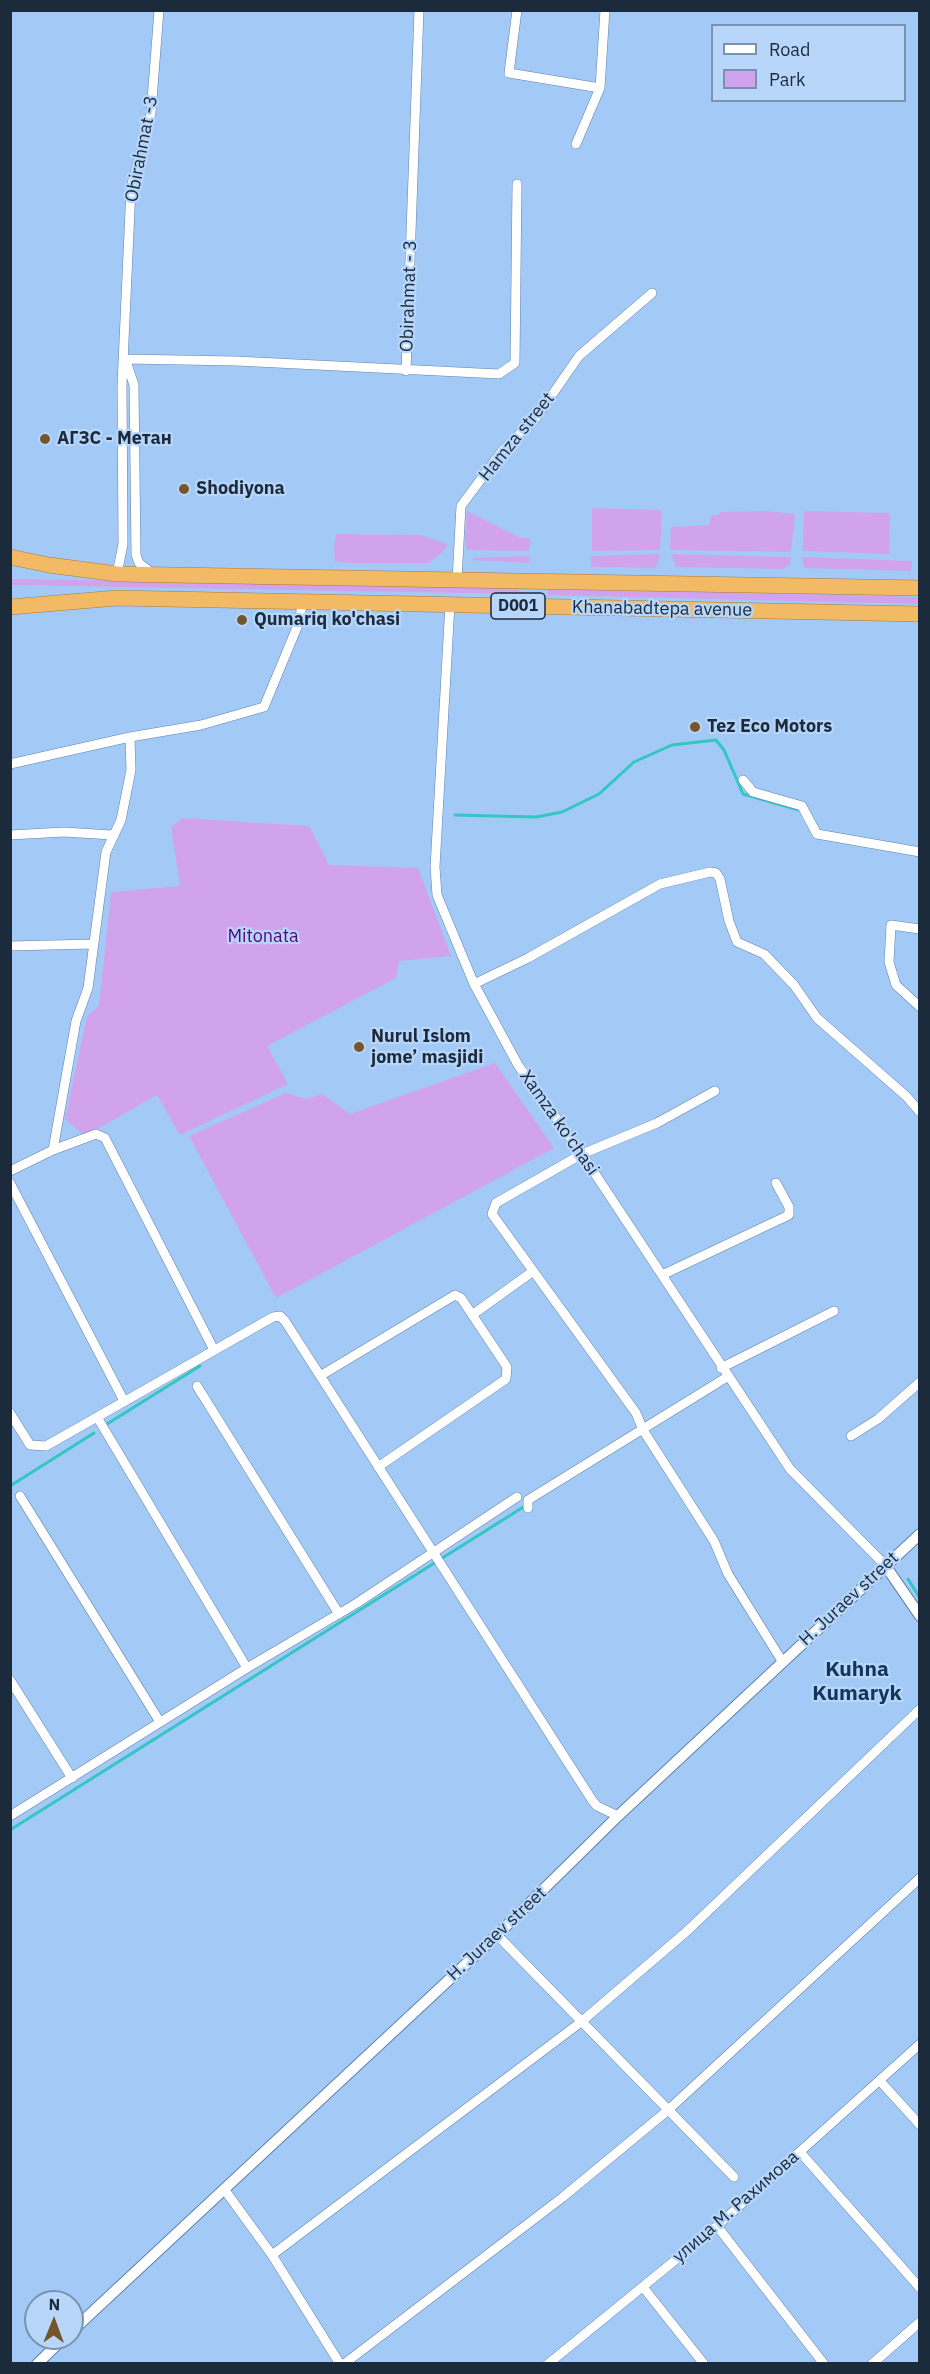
<!DOCTYPE html>
<html>
<head>
<meta charset="utf-8">
<style>
  body { margin:0 }
  #map { position:relative; width:930px; height:2374px; overflow:hidden; background:#a3caf6; font-family:"IBM Plex Sans",sans-serif }
  canvas { display:block }
  .frame { position:absolute; inset:0; border:12px solid #1c2b3c; pointer-events:none }
  .legend { position:absolute; left:711px; top:24px; width:195px; height:78px; box-sizing:border-box; background:#b7d6fa; border:2px solid #7992ae; margin:0; padding:8px 10px; list-style:none; font-size:18px; color:#1c2b3c }
  .legend li { display:flex; align-items:center; gap:12px; height:30px }
  .legend b { width:30px; border:2px solid #7992ae }
  .north { position:absolute; left:24px; top:2290px; width:60px; height:60px; box-sizing:border-box; background:#b7d6fa; border:2px solid #7992ae; border-radius:50%; rotate:1deg; font-size:16px; font-weight:700; line-height:24px; text-align:center; color:#1c2b3c }
  .north::after { content:''; display:block; margin:auto; width:21px; height:27px; background:#75552b; clip-path:polygon(50% 0,100% 100%,50% 72%,0 100%) }
</style>
</head>
<body>
<div id="map">
<canvas width="930" height="2374"></canvas>
<div class="frame"></div>
<ul class="legend">
<li><b style="height:8px;background:#fff"></b>Road</li>
<li><b style="height:16px;background:#d1a3ed"></b>Park</li>
</ul>
<div class="north">N</div>
</div>
<script>
const ctx = document.querySelector('canvas').getContext('2d');
ctx.lineJoin = 'round';
function fill(path, color) { ctx.fillStyle = color; ctx.fill(path, 'evenodd'); }
const poly = rows => new Path2D(rows.map(r => 'M' + r).join(''));
function strokePath(path, color, width, dash) { ctx.strokeStyle = color; ctx.lineWidth = width; ctx.lineCap = dash ? 'butt' : 'round'; ctx.setLineDash(dash || []); ctx.stroke(path); }
function drawText(font, color, halo, rows, align = 'center') {
  ctx.font = font + ' "IBM Plex Sans",sans-serif'; ctx.lineWidth = 4.5; ctx.setLineDash([]); ctx.textBaseline = 'middle'; ctx.strokeStyle = halo; ctx.fillStyle = color; for (const [text, x, y, turn = 0] of rows) {
    ctx.save(); ctx.translate(x, y); ctx.rotate((+turn || 0) * Math.PI / 180); ctx.textAlign = isNaN(turn) ? turn : align; if (halo) ctx.strokeText(text, 0, 0); ctx.fillText(text, 0, 0); ctx.restore();
  }
}
fill(poly([
  [592,508,662,510,660,550,592,551],
  [467,511,521,538,530,538,529,551,467,550,465,546],
  [764,511,795,514,791,552,670,550,671,527,710,525,710,516,719,515,720,512],
  [804,511,890,513,889,554,803,551],
  [336,534,420,535,447,544,442,553,428,563,348,563,335,561,334,547],
  [660,554,656,568,591,567,591,556],
  [671,554,791,557,790,565,783,569,676,567],
  [529,556,529,563,471,560,474,558],
  [802,557,912,561,911,571,804,568],
  [11,579,518,587,520,590,518,594,11,585],
  [548,587,919,597,920,604,548,595],
  [183,818,309,826,329,865,418,868,451,956,399,961,396,978,267,1046,288,1084,180,1135,157,1095,85,1136,65,1119,87,1016,99,1006,111,892,180,886,171,827],
  [495,1063,554,1148,276,1298,189,1136,286,1093,306,1099,322,1094,350,1114]
]), '#d1a3ed');
strokePath(poly([
  [455,815,536,817,562,812,599,794,634,762,672,745,716,740,724,750,743,794,799,810],
  [107,1424,200,1366],
  [10,1486,94,1433],
  [908,1579,920,1598],
  [10,1830,525,1506]
]), '#33c6c2', 3);
const minor = poly([
  [517,10,509,73,600,88],
  [576,144,600,88,605,10],
  [125,359,236,361,499,374,515,363,517,184],
  [126,361,134,385,136,555,139,563,152,573],
  [406,371,419,10],
  [117,574,123,544,122,385,131,188,151,113,159,10],
  [457,580,461,506,502,451,536,418,579,356,652,293],
  [450,604,435,867,437,895,474,984,518,1065,582,1154,790,1469,885,1565],
  [10,764,130,737,201,725,264,707,300,620,302,601],
  [743,780,753,792,802,806,817,834,920,852],
  [10,835,64,832,112,835],
  [920,929,891,925,889,962,896,985,920,1007],
  [10,946,93,944],
  [474,984,528,958,660,884,710,872,716,873,720,879,729,921,737,942,764,954,794,985,817,1018,906,1096,920,1112],
  [715,1091,657,1123,582,1154,496,1203,492,1214,636,1413,643,1430,714,1541,728,1574,782,1661],
  [53,1150,76,1021,88,988,106,852,121,820,131,770,130,737],
  [10,1171,53,1150,96,1134,105,1138,214,1350],
  [10,1183,124,1401],
  [662,1275,789,1215,789,1207,776,1183],
  [472,1315,532,1272],
  [721,1368,834,1311],
  [320,1376,455,1295,461,1298,507,1367,506,1379,378,1467],
  [197,1386,339,1614],
  [10,1413,30,1445,46,1446,273,1317,280,1316,285,1321,592,1800,597,1806,618,1816],
  [97,1417,247,1668],
  [851,1436,878,1419,920,1382],
  [20,1496,160,1722],
  [528,1508,528,1500,727,1377],
  [10,1680,72,1778],
  [10,1816,247,1668,357,1603,517,1497],
  [497,1935,734,2177],
  [880,2081,920,2125],
  [800,2152,920,2288],
  [224,2189,272,2255,340,2364],
  [717,2226,824,2364],
  [272,2255,581,2022,686,1932,920,1709],
  [643,2287,704,2364],
  [344,2364,563,2197,667,2111,920,1878],
  [548,2364,717,2226,920,2044],
  [872,2364,920,2322]
]);
const tertiary = poly([
  [885,1565,920,1616],
  [72,2331,497,1935,618,1816,920,1534],
  [37,2364,64,2338]
]);
const trunk = poly([
  [10,557,49,565,117,574,920,588],
  [10,607,117,598,920,614]
]);
strokePath(minor, '#5e82ab', 10);
strokePath(tertiary, '#5e82ab', 12);
strokePath(trunk, '#a67c3f', 16);
strokePath(minor, '#fff', 9);
strokePath(tertiary, '#fff', 10);
strokePath(trunk, '#f3ba66', 15);
for (const [x, y, r, color] of [
  [45,439,6,"#75552b"],
  [184,489,6,"#75552b"],
  [242,620,6,"#75552b"],
  [695,727,6,"#75552b"],
  [359,1047,6,"#75552b"]
]) { const dot = new Path2D(); dot.arc(x, y, r, 0, 2 * Math.PI); ctx.fillStyle = color; ctx.fill(dot); strokePath(dot, '#b7d6fa', 2); }
for (const [x, y, w] of [
  [518,606,54]
]) { const box = new Path2D(); box.roundRect(x - w / 2, y - 13, w, 26, 4.5); ctx.fillStyle = '#b7d6fa'; ctx.fill(box); strokePath(box, '#1c2b3c', 1.5); }
drawText('bold 16px', '#1c2b3c', null, [
  ["D001",518,606]
]);
drawText('18px', '#1c2b3c', '#b7d6fa', [
  ["Obirahmat -3",142,149,-79],
  ["Obirahmat - 3",409,296,-88],
  ["Hamza street",517,437,-51],
  ["Khanabadtepa avenue",662,609,1],
  ["Xamza ko'chasi",559,1123,55],
  ["H. Juraev street",849,1599,-43],
  ["H. Juraev street",497,1934,-43],
  ["улица М. Рахимова",736,2207,-41]
]);
drawText('bold 18px', '#1c2b3c', '#b7d6fa', [
  ["АГЗС - Метан",57,439],
  ["Shodiyona",196,489],
  ["Qumariq ko'chasi",254,620],
  ["Tez Eco Motors",707,727],
  ["Nurul Islom",371,1037],
  ["jome’ masjidi",371,1058]
], 'left');
drawText('18px', '#5b017e', '#b7d6fa', [
  ["Mitonata",263,937]
]);
drawText('bold 21px', '#14365a', '#b7d6fa', [
  ["Kuhna",857,1670],
  ["Kumaryk",857,1694]
]);
</script>
</body>
</html>
